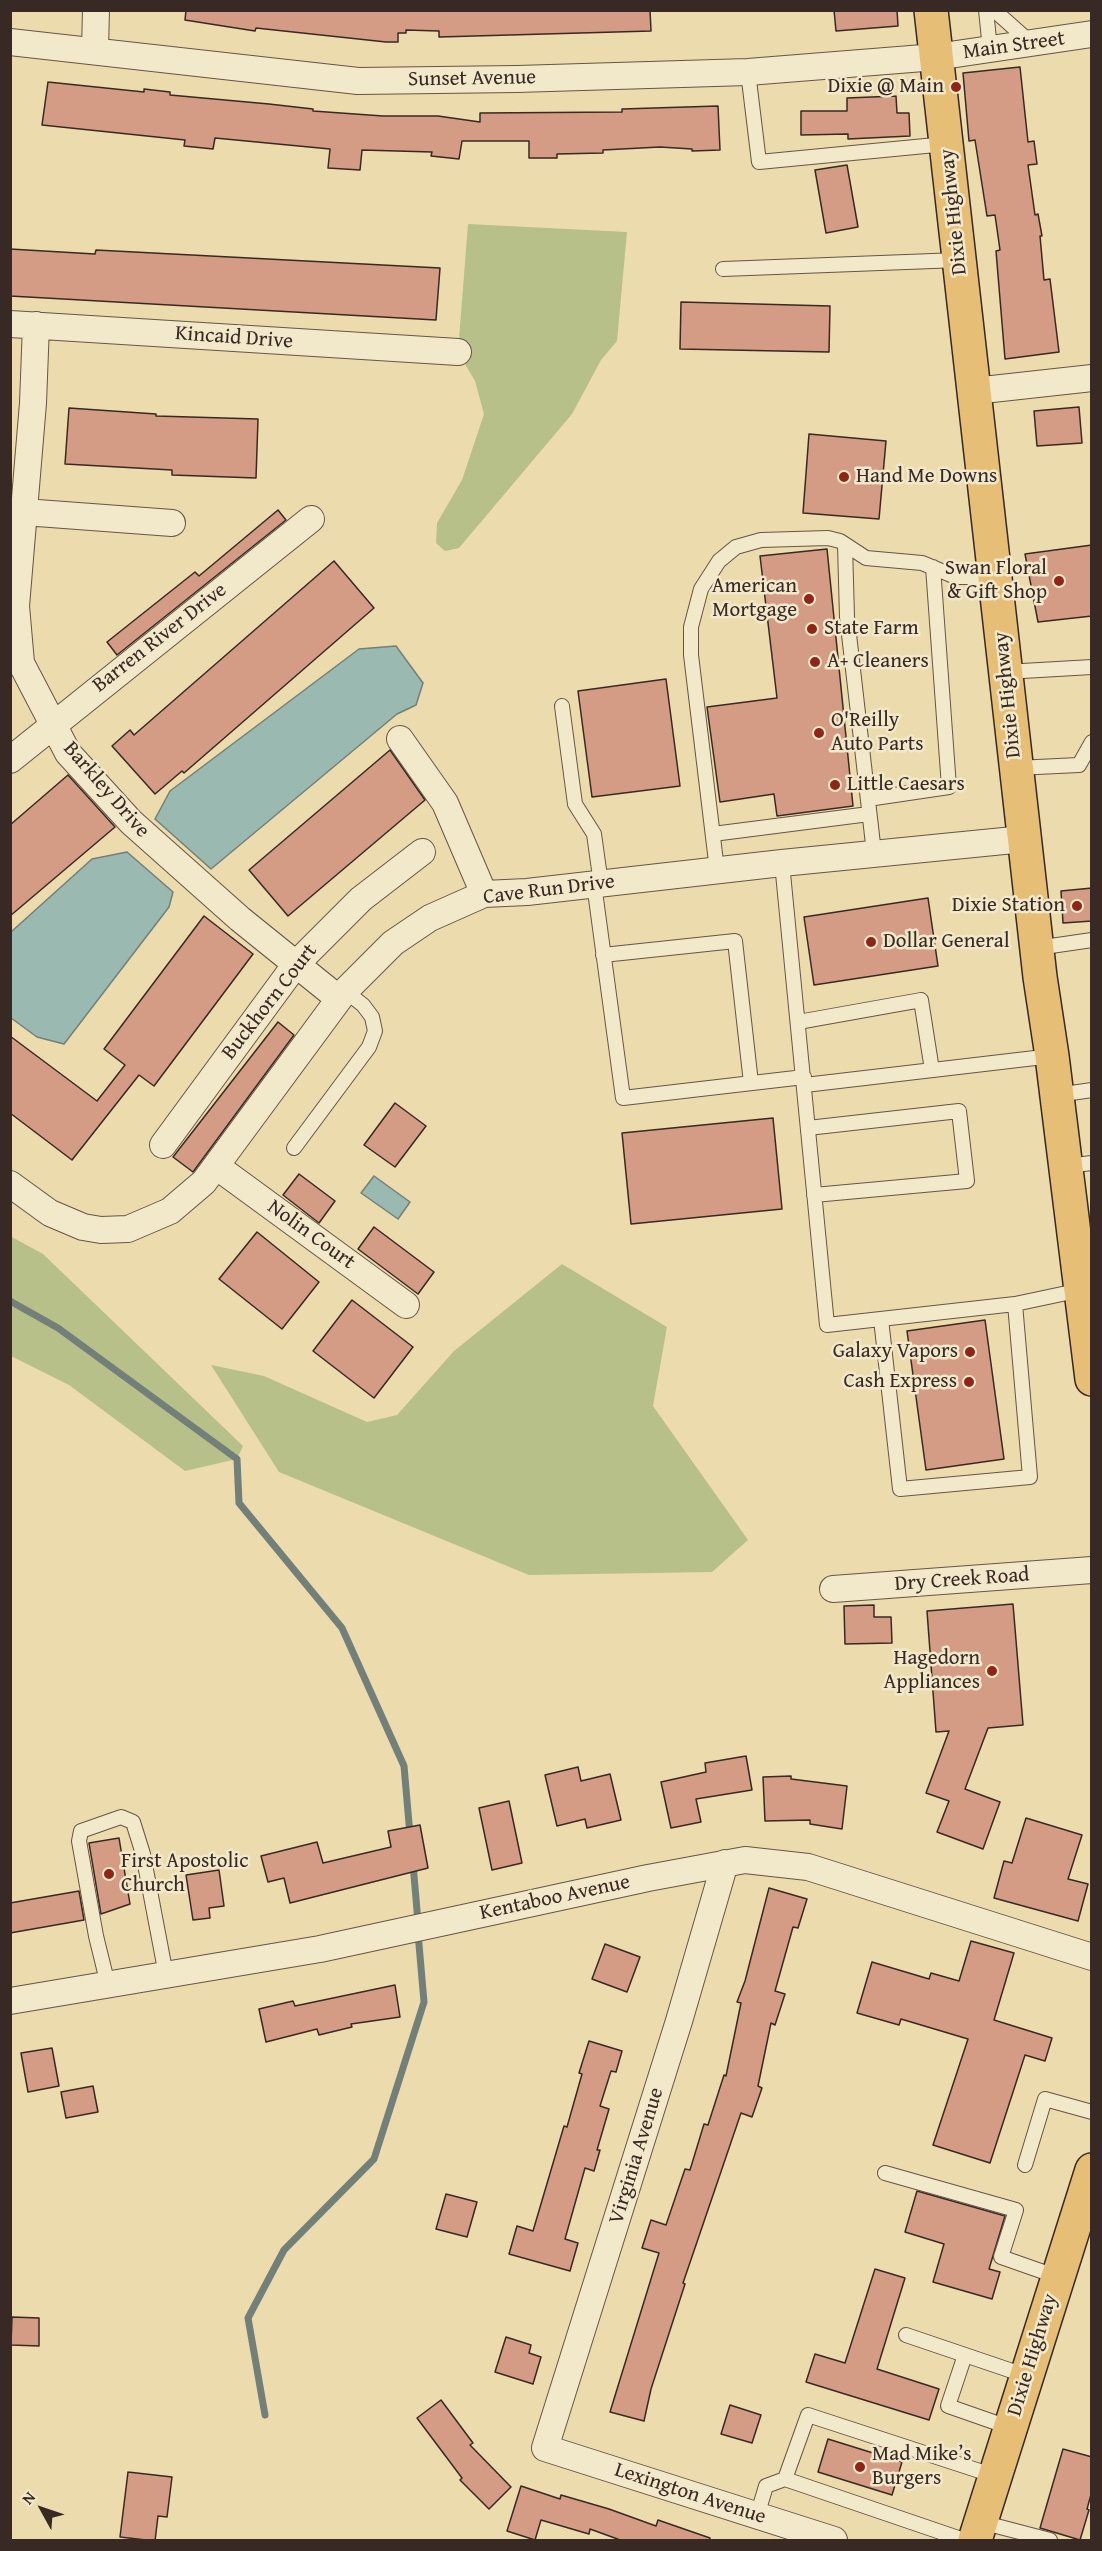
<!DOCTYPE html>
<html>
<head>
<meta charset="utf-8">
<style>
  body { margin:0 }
  #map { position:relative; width:1102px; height:2551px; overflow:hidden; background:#ebdbad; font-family:"Gentium Book Plus",serif }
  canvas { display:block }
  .frame { position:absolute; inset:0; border:12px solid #382924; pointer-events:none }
  .north { position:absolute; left:12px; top:2479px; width:60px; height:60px; -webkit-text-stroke:4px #f2e8ca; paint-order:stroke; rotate:310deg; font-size:16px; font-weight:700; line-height:24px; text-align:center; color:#382924 }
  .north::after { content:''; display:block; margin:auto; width:21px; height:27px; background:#382924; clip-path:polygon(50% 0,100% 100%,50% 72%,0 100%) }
</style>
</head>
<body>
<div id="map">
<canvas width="1102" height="2551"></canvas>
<div class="frame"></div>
<div class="north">N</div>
</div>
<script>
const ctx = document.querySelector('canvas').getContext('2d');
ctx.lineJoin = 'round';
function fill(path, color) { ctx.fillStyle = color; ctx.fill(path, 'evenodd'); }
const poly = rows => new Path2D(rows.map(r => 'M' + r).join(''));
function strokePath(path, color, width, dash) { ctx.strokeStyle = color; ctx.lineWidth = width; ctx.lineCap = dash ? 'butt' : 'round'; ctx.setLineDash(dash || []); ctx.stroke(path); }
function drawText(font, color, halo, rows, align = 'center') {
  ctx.font = font + ' "Gentium Book Plus",serif'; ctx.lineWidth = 5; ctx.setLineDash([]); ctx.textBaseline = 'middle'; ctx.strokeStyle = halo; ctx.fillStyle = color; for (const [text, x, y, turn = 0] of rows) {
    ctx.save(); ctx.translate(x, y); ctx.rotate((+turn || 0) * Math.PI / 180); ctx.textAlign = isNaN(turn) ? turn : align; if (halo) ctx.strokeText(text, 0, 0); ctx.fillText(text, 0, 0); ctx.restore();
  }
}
fill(poly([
  [468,224,627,232,617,341,601,360,572,414,459,548,445,551,436,543,437,523,462,480,484,414,475,381,458,352],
  [10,1236,43,1254,243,1446,237,1459,185,1471,69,1385,11,1356],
  [562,1264,667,1327,653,1406,748,1540,712,1572,529,1575,279,1472,211,1365,264,1376,367,1422,397,1415,454,1351]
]), '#b8c089');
const water = poly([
  [396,646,423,683,416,705,397,714,211,869,155,819,170,791,359,649,396,646],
  [127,852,173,892,169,907,64,1044,37,1037,11,1018,11,932,92,859,127,852],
  [374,1176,410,1202,398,1219,361,1193,374,1176]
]);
fill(water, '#9ab9b1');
strokePath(water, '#737f79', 1.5);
strokePath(poly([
  [10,1301,58,1328,237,1459,239,1503,342,1628,404,1766,410,1835],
  [413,1864,418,1922],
  [265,2415,248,2318,284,2250,374,2159,424,2002,418,1933]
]), '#737f79', 7);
const building = poly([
  [186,10,650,10,651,31,439,37,439,31,406,30,406,33,398,33,398,42,386,42,256,28,255,31,185,20,186,10],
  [834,10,897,10,898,26,836,31,834,10],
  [1020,67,1028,142,1034,141,1037,164,1028,165,1035,215,1038,214,1042,236,1040,236,1044,280,1050,279,1059,352,1005,359,996,251,1000,250,995,215,987,216,975,140,969,141,963,73,1020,67],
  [48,82,144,92,144,89,170,92,170,95,269,104,313,109,313,111,383,116,438,116,480,122,480,113,622,112,622,109,718,106,720,150,692,151,692,149,660,147,603,150,603,153,557,154,557,158,529,158,529,141,462,141,459,159,431,156,432,152,362,150,360,170,328,168,330,149,215,138,213,149,184,146,185,140,42,125,48,82],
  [896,96,897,113,909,113,910,136,848,139,848,134,801,135,801,111,847,111,847,98,896,96],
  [847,165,858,227,826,233,815,170,847,165],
  [10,249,95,254,96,250,440,268,436,320,10,296,10,249],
  [681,302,830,306,829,352,680,349,681,302],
  [1079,407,1082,443,1037,446,1034,411,1079,407],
  [69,408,156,414,156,416,258,419,256,478,172,475,172,470,65,464,69,408],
  [809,434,886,441,879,519,803,513,809,434],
  [278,510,286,520,117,655,107,642,195,572,199,576,278,510],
  [1092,545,1092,616,1038,622,1025,554,1092,545],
  [827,549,853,806,777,816,774,794,720,802,707,707,777,698,760,556,827,549],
  [334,561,374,608,184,773,182,771,155,794,112,746,130,730,134,735,334,561],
  [666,679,680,786,592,797,578,691,666,679],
  [390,750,425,800,288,916,249,870,390,750],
  [68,775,115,827,10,916,10,825,68,775],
  [1092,888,1092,921,1063,923,1061,891,1092,888],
  [928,898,938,966,814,985,804,917,928,898],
  [204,916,253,954,154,1086,139,1075,72,1160,10,1113,10,1036,97,1101,125,1065,104,1049,204,916],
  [278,1022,294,1035,193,1172,173,1157,278,1022],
  [395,1103,426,1126,395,1167,364,1145,395,1103],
  [773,1118,782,1209,631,1224,622,1133,773,1118],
  [299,1174,335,1201,319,1223,283,1195,299,1174],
  [374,1227,434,1272,418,1294,358,1249,374,1227],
  [257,1232,319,1282,282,1329,219,1279,257,1232],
  [352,1300,413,1347,374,1398,313,1351,352,1300],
  [985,1320,1004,1459,926,1470,907,1331,985,1320],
  [1013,1604,1023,1725,988,1728,965,1789,1000,1802,983,1849,937,1832,949,1801,926,1793,949,1731,936,1732,927,1611,1013,1604],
  [874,1605,874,1617,891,1617,892,1643,845,1644,844,1606,874,1605],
  [746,1756,752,1790,696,1799,701,1822,671,1828,661,1782,706,1772,705,1763,746,1756],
  [578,1767,581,1781,610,1774,621,1820,587,1828,585,1819,557,1826,545,1775,578,1767],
  [791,1776,791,1779,847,1786,842,1829,810,1824,810,1820,765,1821,763,1777,791,1776],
  [509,1801,522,1863,492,1870,479,1808,509,1801],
  [1026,1818,1082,1835,1068,1879,1088,1884,1078,1921,994,1898,1004,1861,1012,1863,1026,1818],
  [420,1825,428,1868,290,1903,284,1878,268,1882,261,1856,317,1842,323,1863,391,1847,388,1831,420,1825],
  [119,1838,130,1904,101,1914,89,1843,119,1838],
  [219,1870,224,1906,209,1908,210,1918,193,1920,186,1875,219,1870],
  [769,1888,807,1899,798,1928,793,1927,775,1991,785,1994,775,2025,771,2023,758,2086,762,2088,752,2117,741,2113,683,2283,685,2284,651,2389,644,2421,610,2412,659,2253,642,2248,651,2220,666,2225,685,2169,690,2170,704,2124,708,2125,724,2075,726,2076,741,2003,737,2002,745,1981,769,1888],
  [79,1891,84,1920,10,1933,10,1903,79,1891],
  [971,1941,1014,1953,994,2020,1052,2038,1045,2061,1025,2055,990,2163,933,2145,968,2039,901,2019,899,2025,857,2013,872,1962,929,1979,931,1973,959,1981,971,1941],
  [605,1944,640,1957,627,1992,592,1979,605,1944],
  [395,1985,400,2017,351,2024,352,2027,319,2035,317,2029,266,2042,259,2009,293,2001,295,2006,395,1985],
  [589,2041,622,2051,616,2072,611,2071,600,2106,609,2109,597,2150,600,2150,594,2171,585,2168,565,2239,578,2243,570,2271,509,2254,517,2226,533,2231,564,2126,567,2127,582,2074,579,2073,589,2041],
  [52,2048,59,2086,28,2092,21,2053,52,2048],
  [93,2086,98,2112,66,2118,61,2092,93,2086],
  [917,2191,1005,2216,989,2269,1000,2272,992,2299,933,2282,944,2244,905,2232,917,2191],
  [446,2194,477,2202,467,2237,436,2229,446,2194],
  [875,2269,905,2278,877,2369,939,2389,929,2420,806,2382,815,2354,845,2363,875,2269],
  [12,2317,39,2318,39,2346,11,2345,12,2317],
  [506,2337,531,2345,529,2353,541,2357,533,2384,495,2372,506,2337],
  [441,2400,473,2443,470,2445,511,2487,489,2509,460,2480,462,2478,417,2418,441,2400],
  [730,2405,761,2415,752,2443,721,2434,730,2405],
  [828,2439,902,2462,892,2495,818,2472,828,2439],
  [1063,2449,1092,2457,1092,2491,1087,2509,1089,2510,1080,2540,1040,2528,1063,2449],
  [128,2472,172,2477,167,2517,158,2516,155,2541,120,2537,128,2472],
  [521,2486,560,2499,561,2495,609,2509,656,2526,658,2520,710,2538,709,2541,623,2541,590,2529,589,2534,541,2520,535,2540,507,2531,521,2486]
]);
fill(building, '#d59c85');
strokePath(building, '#382924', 1.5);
const service = poly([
  [986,10,990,49],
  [994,10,1031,43],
  [748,72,759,162,946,144],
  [723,269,959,260],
  [845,545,847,617,874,853],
  [1005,672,1092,667],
  [562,706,575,804,594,834,601,884],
  [1016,768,1079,765,1092,742],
  [868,799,949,787,933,567],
  [713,834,869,814],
  [782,863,827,1325,1015,1304,1030,1477,900,1489,881,1319],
  [717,870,691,655,691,627,701,589,719,561,736,547,761,540,828,538,840,541,866,558,922,563,956,577,995,577],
  [594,884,623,1098,804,1077],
  [1037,948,1092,940],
  [603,955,735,941,751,1083],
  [798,1022,921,1000,932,1070],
  [805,1085,1052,1056],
  [1057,1095,1092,1090],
  [808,1128,959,1111,967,1181,814,1195],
  [294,1148,369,1047,375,1031,372,1017,363,1005,345,991],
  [1066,1166,1092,1163],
  [1015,1304,1081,1290],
  [108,1985,96,1936,79,1841,81,1831,121,1817,133,1822,143,1854,166,1975],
  [1025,2165,1045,2099,1092,2112],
  [885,2173,1016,2210,1001,2257,1058,2277],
  [906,2335,1027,2376],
  [965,2355,948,2406,1011,2428],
  [757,2516,766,2486,785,2479],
  [981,2522,1050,2540],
  [964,2540,785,2479,808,2415,995,2476]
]);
const minor = poly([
  [10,42,358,81,517,79,748,72,936,57,1092,34],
  [95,51,96,10],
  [10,324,458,352],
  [36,325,33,403,16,606,21,663,68,753,131,822,240,919,338,998],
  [974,391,1092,378],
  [24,512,172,523],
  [400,739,445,803,484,894],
  [10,760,311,519],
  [163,1145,296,964,361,899,422,852],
  [216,1166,406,1305],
  [10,1184,50,1213,83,1227,101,1230,128,1229,170,1211,204,1182,345,991,393,943,430,918,484,894,527,892,782,863,1024,839],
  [833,1589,1092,1570],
  [725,1863,679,2021,545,2448,834,2540],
  [10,2001,320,1949,648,1878,745,1860,808,1867,1092,1957]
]);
const primary = poly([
  [931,10,1040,977,1052,1056,1092,1379],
  [975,2540,1092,2170]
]);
strokePath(service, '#655646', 16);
strokePath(minor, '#655646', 28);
strokePath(primary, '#382924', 36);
strokePath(service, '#f2e8ca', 14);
strokePath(minor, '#f2e8ca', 26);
strokePath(primary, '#e6be76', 33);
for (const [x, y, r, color] of [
  [956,87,6,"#8f2418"],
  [844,477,6,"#8f2418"],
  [1059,581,6,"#8f2418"],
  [809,599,6,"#8f2418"],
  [812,629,6,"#8f2418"],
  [815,662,6,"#8f2418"],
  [819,733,6,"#8f2418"],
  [835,785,6,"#8f2418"],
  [1077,906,6,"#8f2418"],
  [871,942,6,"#8f2418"],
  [970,1352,6,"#8f2418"],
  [969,1382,6,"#8f2418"],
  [992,1671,6,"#8f2418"],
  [109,1874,6,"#8f2418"],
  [860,2467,6,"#8f2418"]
]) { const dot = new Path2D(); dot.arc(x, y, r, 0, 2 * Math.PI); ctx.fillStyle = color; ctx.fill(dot); strokePath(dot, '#f2e8ca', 2); }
drawText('21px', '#382924', '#f2e8ca', [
  ["Main Street",1014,46,-8],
  ["Sunset Avenue",472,79,-1],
  ["Dixie Highway",954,212,-96],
  ["Kincaid Drive",234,338,4],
  ["Barren River Drive",160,638,-38],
  ["Dixie Highway",1008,695,-96],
  ["Barkley Drive",106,790,49],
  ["Cave Run Drive",549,890,-7],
  ["Buckhorn Court",270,1002,-52],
  ["Nolin Court",311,1235,36],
  ["Dry Creek Road",962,1580,-4],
  ["Kentaboo Avenue",555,1898,-12],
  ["Virginia Avenue",637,2156,-73],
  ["Dixie Highway",1033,2355,-73],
  ["Lexington Avenue",690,2494,18]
]);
drawText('21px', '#382924', '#f2e8ca', [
  ["Dixie @ Main",944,87,"right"],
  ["Hand Me Downs",856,477],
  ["Swan Floral",1047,569,"right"],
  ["& Gift Shop",1047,593,"right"],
  ["American",797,587,"right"],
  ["Mortgage",797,611,"right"],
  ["State Farm",824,629],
  ["A+ Cleaners",827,662],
  ["O'Reilly",831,721],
  ["Auto Parts",831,745],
  ["Little Caesars",847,785],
  ["Dixie Station",1065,906,"right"],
  ["Dollar General",883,942],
  ["Galaxy Vapors",958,1352,"right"],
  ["Cash Express",957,1382,"right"],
  ["Hagedorn",980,1659,"right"],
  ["Appliances",980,1683,"right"],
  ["First Apostolic",121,1862],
  ["Church",121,1886],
  ["Mad Mike’s",872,2455],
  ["Burgers",872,2479]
], 'left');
</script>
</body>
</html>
